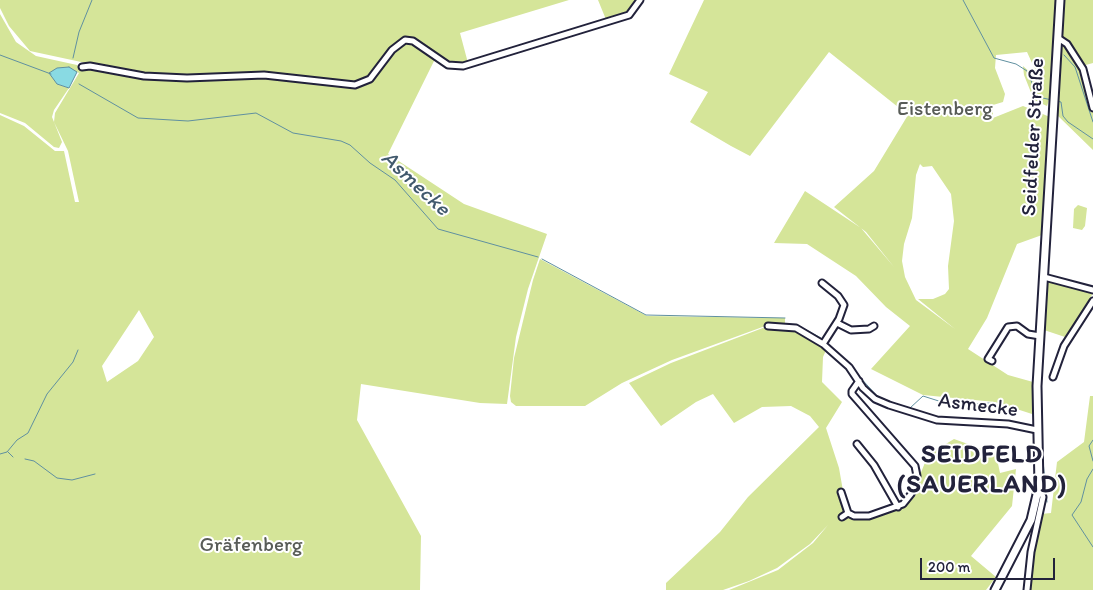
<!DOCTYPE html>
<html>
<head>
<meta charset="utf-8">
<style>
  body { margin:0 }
  #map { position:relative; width:1093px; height:590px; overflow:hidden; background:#fff; font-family:Itim,sans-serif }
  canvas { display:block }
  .scale { position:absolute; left:920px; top:558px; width:135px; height:22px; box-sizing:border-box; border:2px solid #22223b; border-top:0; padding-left:6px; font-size:15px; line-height:18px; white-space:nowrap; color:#22223b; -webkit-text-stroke:4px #fff; paint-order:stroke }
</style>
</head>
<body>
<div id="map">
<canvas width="1093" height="590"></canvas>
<div class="scale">200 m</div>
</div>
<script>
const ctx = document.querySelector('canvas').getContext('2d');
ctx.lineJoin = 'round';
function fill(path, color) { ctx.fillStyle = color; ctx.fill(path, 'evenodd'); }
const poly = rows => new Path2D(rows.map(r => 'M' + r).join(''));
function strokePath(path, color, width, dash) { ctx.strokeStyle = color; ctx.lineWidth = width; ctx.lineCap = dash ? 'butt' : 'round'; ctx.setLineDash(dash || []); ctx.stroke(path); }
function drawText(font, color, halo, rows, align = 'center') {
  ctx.font = font + ' Itim,sans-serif'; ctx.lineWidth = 4; ctx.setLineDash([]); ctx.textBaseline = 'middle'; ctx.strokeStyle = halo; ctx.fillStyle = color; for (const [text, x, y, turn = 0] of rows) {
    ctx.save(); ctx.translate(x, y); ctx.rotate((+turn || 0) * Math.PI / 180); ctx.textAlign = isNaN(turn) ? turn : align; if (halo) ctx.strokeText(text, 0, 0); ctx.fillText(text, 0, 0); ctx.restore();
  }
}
fill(poly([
  [0,0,569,0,460,33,468,63,453,65,412,43,435,59,388,154,464,204,547,234,528,289,516,337,507,404,480,403,361,384,357,420,421,536,420,590,0,590,0,115,24,126,55,151,64,151,75,202,79,202,68,151,54,122,55,113,79,73,77,72,57,84,69,88,54,110,52,117,62,142,59,148,54,147,25,123,0,113,0,14,16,42,36,56,77,65,82,70,85,67,137,74,30,51,9,26,0,8],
  [139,310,154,337,138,361,107,382,102,366],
  [598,0,637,0,628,12,607,22],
  [704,0,1058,0,1052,91,1047,106,1034,100,1024,75,1023,66,1032,74,1037,74,1027,52,996,55,995,68,1005,94,1003,102,993,105,993,118,1023,106,1050,117,1042,235,1017,244,987,318,968,349,1008,375,1033,382,1032,414,995,402,923,395,871,369,910,326,886,307,856,276,807,244,774,243,805,191,861,228,894,267,866,232,834,207,874,171,908,115,829,52,750,156,731,146,690,122,708,92,669,74],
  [920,164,923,167,932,166,951,194,954,221,948,266,949,289,945,294,933,299,918,299,955,329,916,300,905,277,902,261,904,244,912,218,916,175],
  [1063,0,1093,0,1093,63,1082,66,1061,34],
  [1061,45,1065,45,1080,67,1086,82,1093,111,1093,150,1056,114],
  [1078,205,1087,208,1085,226,1082,230,1073,228,1074,209],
  [540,259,647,316,785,318,785,325,768,325,672,360,622,383,585,406,516,406,511,402,510,396,514,358,533,280],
  [1047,281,1093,293,1068,338,1044,330],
  [768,326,789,327,803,333,827,348,823,357,822,382,842,402,826,428,839,468,846,508,843,512,849,517,869,517,902,507,916,485,928,455,954,439,996,454,1000,473,1016,469,1012,506,971,556,996,577,986,590,729,590,778,570,813,543,828,525,810,544,792,557,777,568,749,581,723,590,666,590,666,583,720,532,748,497,819,427,810,416,791,406,762,407,734,423,713,394,696,402,661,426,629,383,671,363],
  [1090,396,1093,396,1093,590,1029,590,1032,556,1041,514,1051,513,1057,462,1084,442]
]), '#d5e599');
const water = poly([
  [69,67,77,72,69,88,57,84,49,73,57,68,69,67]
]);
fill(water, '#89dae3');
strokePath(water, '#6090a0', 1);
strokePath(poly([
  [963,0,994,58,1016,64,1027,71,1038,97,1052,100],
  [0,55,51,74],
  [1064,55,1075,67,1093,122],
  [73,58,79,32,92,0],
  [79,84,138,118,188,121,256,113,293,133,341,141,350,145,370,163,395,180,438,229,538,257],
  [1056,101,1061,102,1063,116,1068,122,1093,139],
  [542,259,646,315,785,318],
  [801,327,821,338],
  [830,345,842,357],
  [858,375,877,396,896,404,910,408,923,396,945,403,963,404,992,403,1009,413],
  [1041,440,1047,502],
  [1093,440,1089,446,1093,461],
  [8,452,13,457],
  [0,454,7,452,17,440,28,433,47,394,73,362,78,350],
  [25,459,34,461,57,478,72,480,95,474],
  [1093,469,1087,479,1081,502,1072,515,1093,547]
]), '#6090a0', 1);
const street = poly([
  [1058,38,1067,44,1083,69,1093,108],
  [82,67,90,66,144,76,187,78,264,75,355,85,370,79,392,50,405,40,413,41,448,65,463,66,629,15,640,0],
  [1044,277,1093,290],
  [822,283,838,296,844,305,839,319,823,344],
  [837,323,851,330,869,329,874,326],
  [768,326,796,328,823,344,849,367,863,388,875,399,889,405,937,420,1008,424,1037,430],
  [992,361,988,359,1008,327,1017,326,1028,334,1040,336],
  [1053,377,1064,346,1093,301],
  [857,444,874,465,898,507],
  [841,492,848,513],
  [842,517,848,513,854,516,869,516,903,504,911,494,917,476,915,466,852,394,852,391,859,381],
  [1027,590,1031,552,1043,497,1039,486]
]);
const secondary = poly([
  [995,590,1031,520,1039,486,1037,386,1060,0]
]);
strokePath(street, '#22223b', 9);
strokePath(secondary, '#22223b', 11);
strokePath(street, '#fff', 5);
strokePath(secondary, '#fff', 7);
drawText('21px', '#585c57', '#fff', [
  ["Eistenberg",945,110],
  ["Gräfenberg",251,546]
]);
drawText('21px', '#22223b', '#fff', [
  ["Seidfelder Straße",1034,137,-87],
  ["Asmecke",978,406,7]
]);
drawText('italic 22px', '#41596d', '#fff', [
  ["Asmecke",415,184,43]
]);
ctx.letterSpacing = '1px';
drawText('bold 26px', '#22223b', '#fff', [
  ["SEIDFELD",982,455],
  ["(SAUERLAND)",982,485]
]);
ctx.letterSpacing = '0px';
</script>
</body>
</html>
